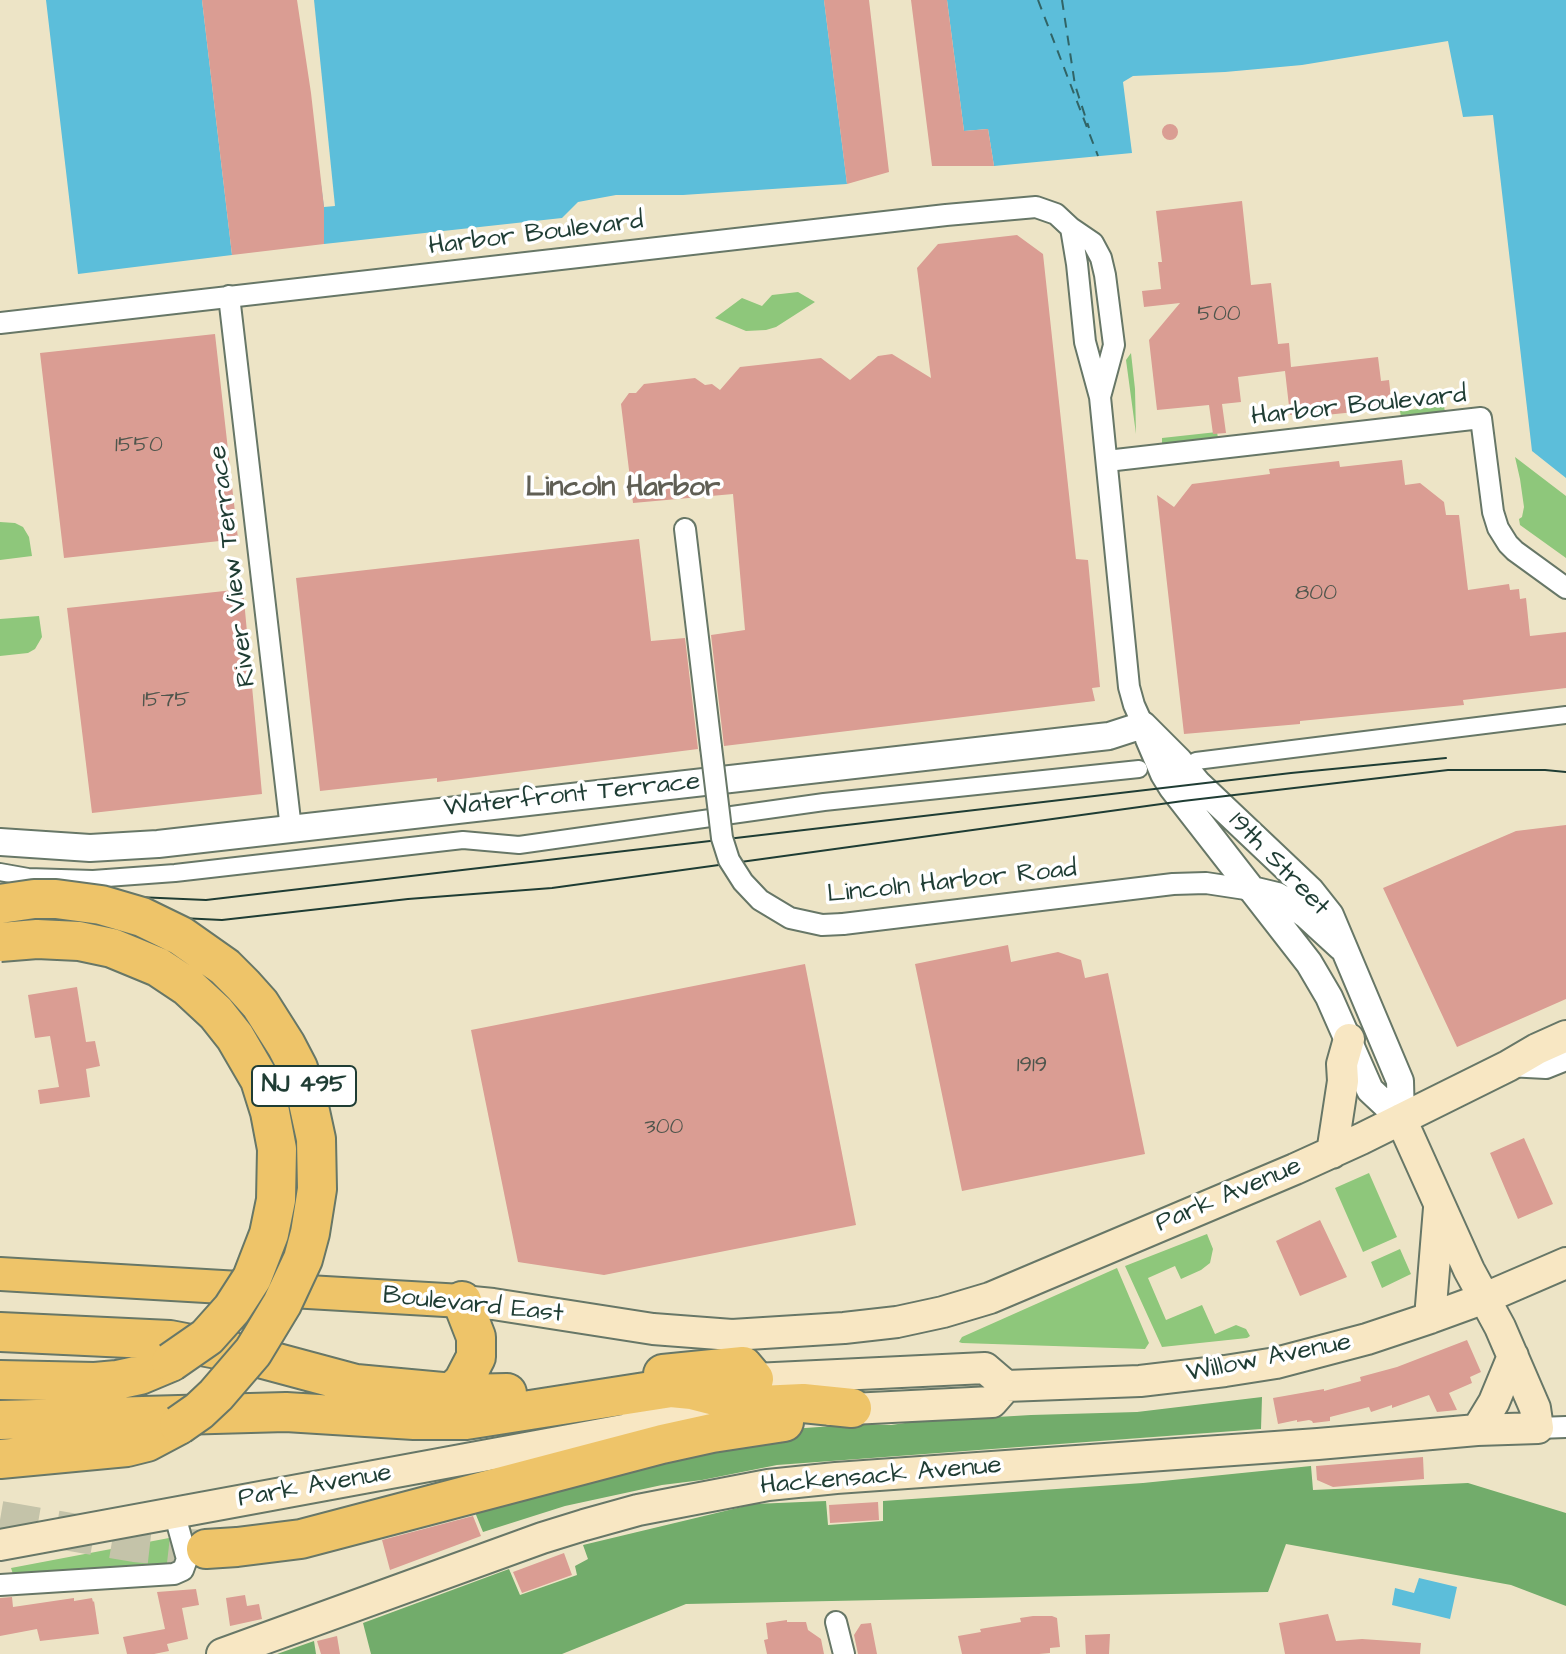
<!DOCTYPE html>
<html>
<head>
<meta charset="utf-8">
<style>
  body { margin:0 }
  canvas { display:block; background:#ede4c6 }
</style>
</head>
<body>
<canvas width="1566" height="1654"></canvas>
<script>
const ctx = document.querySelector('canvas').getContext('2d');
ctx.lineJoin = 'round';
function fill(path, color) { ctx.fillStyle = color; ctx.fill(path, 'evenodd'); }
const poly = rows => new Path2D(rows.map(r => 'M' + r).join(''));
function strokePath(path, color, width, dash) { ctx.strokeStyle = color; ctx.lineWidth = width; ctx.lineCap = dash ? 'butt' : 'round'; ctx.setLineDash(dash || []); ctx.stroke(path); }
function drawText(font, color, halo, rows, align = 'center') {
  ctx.font = font + ' "Architects Daughter",sans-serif'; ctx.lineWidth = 7; ctx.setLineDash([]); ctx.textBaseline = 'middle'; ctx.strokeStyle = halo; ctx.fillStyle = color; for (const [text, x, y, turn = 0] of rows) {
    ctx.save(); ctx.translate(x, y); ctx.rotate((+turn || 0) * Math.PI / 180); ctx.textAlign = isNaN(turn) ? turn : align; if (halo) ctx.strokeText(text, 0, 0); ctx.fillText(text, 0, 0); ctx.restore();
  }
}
fill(poly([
  [798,292,815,302,776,327,766,330,746,331,715,318,742,298,762,306,772,295],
  [1131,353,1135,389,1136,434,1126,360],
  [1444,406,1445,412,1401,417,1400,411],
  [1217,432,1218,438,1162,444,1162,438],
  [1515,457,1566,496,1566,558,1520,525,1519,519,1522,517,1524,507,1520,479],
  [0,522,15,523,23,527,29,537,32,556,0,560],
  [39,616,42,637,35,649,28,653,0,656,0,619],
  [1369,1173,1397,1237,1363,1252,1335,1188],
  [1207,1234,1213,1249,1210,1263,1201,1270,1181,1279,1175,1266,1148,1278,1166,1320,1202,1305,1215,1334,1236,1325,1246,1329,1250,1336,1247,1338,1162,1347,1125,1266],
  [1400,1249,1411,1274,1382,1288,1371,1262],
  [1117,1268,1149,1343,1145,1349,962,1343,959,1342,962,1337],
  [169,1538,173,1539,176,1558,169,1563,13,1574,11,1568]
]), '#8ec77b');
fill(poly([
  [1262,1397,1261,1429,777,1465,702,1480,662,1485,565,1506,483,1532,472,1505,776,1430,863,1424,891,1425,912,1422,1031,1415,1137,1412],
  [1311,1466,1313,1490,1468,1483,1566,1513,1566,1606,1511,1585,1286,1544,1268,1592,686,1604,562,1654,371,1654,363,1623,509,1569,520,1595,577,1575,575,1566,588,1559,583,1545,754,1504,826,1501,828,1525,883,1521,883,1501,1143,1483],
  [314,1641,316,1654,277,1654]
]), '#72ac6b');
fill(poly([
  [46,0,202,0,232,255,78,274],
  [295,0,824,0,847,184,683,195,616,195,578,202,562,218,324,244],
  [947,0,1566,0,1566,478,1532,451,1493,115,1463,117,1448,41,1302,65,1225,72,1133,76,1123,82,1132,153,994,166,988,129,964,131],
  [1419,1578,1457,1587,1450,1619,1392,1605,1395,1588,1414,1593]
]), '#5cbeda');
fill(poly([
  [296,0,314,0,335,206,324,207]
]), '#ede4c6');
strokePath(poly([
  [1038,0,1098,156],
  [1062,0,1075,85,1089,128]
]), '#316466', 2, [10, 8]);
fill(poly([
  [202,0,297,0,311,93,324,207,324,244,232,255],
  [824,0,869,0,889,172,847,184],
  [911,0,947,0,964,131,988,129,994,166,932,166],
  '1162 132a8 8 0 1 1 16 0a8 8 0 1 1-16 0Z',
  [1242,201,1251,285,1271,283,1278,344,1289,343,1291,367,1378,357,1381,381,1389,380,1391,398,1383,399,1384,409,1316,416,1315,412,1290,415,1285,371,1238,377,1241,402,1222,404,1226,433,1213,434,1209,405,1157,410,1149,340,1180,303,1144,307,1142,291,1161,289,1158,262,1162,262,1156,211],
  [1017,235,1043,254,1076,559,1088,560,1100,687,1092,688,1095,701,724,746,711,635,745,630,733,494,633,503,621,404,629,393,636,393,644,384,695,378,705,385,712,384,720,390,740,367,821,358,850,380,878,356,892,354,931,378,917,268,938,244],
  [215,334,238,539,64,558,40,353],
  [1402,460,1405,485,1420,483,1444,502,1446,515,1459,515,1468,590,1509,584,1510,590,1519,589,1520,599,1526,598,1530,636,1566,632,1566,688,1463,700,1464,705,1300,721,1300,724,1184,734,1157,495,1174,507,1192,484,1270,474,1269,469,1339,461,1340,467],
  [639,539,651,641,685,638,698,749,437,782,437,778,320,791,296,578],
  [243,589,262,794,92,813,67,608],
  [1566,825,1566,999,1457,1047,1383,888,1516,831],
  [1008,945,1011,962,1058,952,1081,960,1085,978,1108,973,1145,1154,962,1191,915,964],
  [805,964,856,1225,604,1275,518,1262,471,1030],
  [77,987,86,1042,95,1041,100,1066,86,1069,90,1097,40,1104,38,1090,59,1087,50,1036,35,1038,28,995],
  [1524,1138,1553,1204,1518,1219,1490,1153],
  [1320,1220,1347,1277,1300,1296,1276,1241],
  [1467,1340,1481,1372,1470,1377,1472,1383,1449,1393,1457,1410,1437,1412,1429,1395,1392,1408,1392,1405,1371,1412,1369,1407,1330,1417,1330,1421,1313,1423,1312,1421,1309,1420,1297,1422,1297,1420,1278,1424,1273,1398,1324,1389,1324,1391,1361,1381,1360,1377,1397,1367],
  [1423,1457,1424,1479,1333,1487,1317,1480,1316,1466],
  [878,1502,879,1520,830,1523,829,1505],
  [473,1516,481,1536,390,1570,382,1540],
  [564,1553,572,1575,522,1593,513,1572],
  [196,1589,199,1605,182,1608,188,1639,167,1644,169,1651,154,1654,127,1654,123,1637,165,1629,157,1592],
  [245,1595,247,1606,259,1604,262,1619,230,1626,226,1598],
  [12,1597,13,1607,74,1598,74,1601,92,1598,93,1602,94,1601,99,1634,40,1641,37,1629,0,1636,0,1598],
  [1328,1614,1336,1641,1362,1639,1421,1643,1420,1654,1285,1654,1279,1623],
  [1033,1616,1052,1616,1057,1618,1060,1647,1050,1648,1050,1653,1039,1654,962,1654,958,1636,981,1632,980,1629,1021,1622,1020,1618],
  [787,1620,787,1622,806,1622,808,1630,821,1639,824,1654,767,1654,764,1640,768,1639,766,1623],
  [871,1623,877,1654,858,1654,854,1635,861,1624],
  [1110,1634,1109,1654,1086,1654,1085,1635],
  [337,1636,340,1654,321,1654,317,1641]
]), '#da9d93');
strokePath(poly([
  [0,1520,135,1543,170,1547,206,1549]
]), '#c4c3a9', 38, [38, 19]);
const pedestrian = poly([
  [1196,761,1566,715],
  [0,872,28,877,93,879,175,873,463,840,519,845,824,802,1139,769]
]);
const minor = poly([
  [1071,228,1077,264,1085,342,1100,397,1129,687,1134,705,1143,725],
  [229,296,291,829],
  [0,323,946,215,1036,207,1056,214,1071,228,1093,243,1101,258,1105,275,1114,345,1100,397],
  [1107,461,1481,418,1493,512,1498,528,1508,544,1515,551,1566,588],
  [685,529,711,747],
  [843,924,1173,884,1206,883,1252,890],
  [1508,1066,1546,1068,1566,1060],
  [1538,1428,1566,1427],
  [0,1585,174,1574,183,1570,187,1559,174,1512],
  [836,1622,844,1654]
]);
const tertiary = poly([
  [1143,725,1179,761,1198,784,1311,891,1330,915,1400,1081,1401,1119],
  [1149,739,1164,774,1172,787,1309,963,1329,997,1370,1090,1401,1119],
  [0,842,90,848,158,844,1109,736,1143,725],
  [1252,890,1277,896,1288,902,1306,915,1341,947]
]);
const secondary = poly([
  [1332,1153,1343,1081,1342,1064,1349,1039],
  [462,1301,493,1304,653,1329,732,1335,844,1328,897,1322,943,1312,990,1298,1295,1169,1361,1139,1508,1066,1537,1049,1566,1036],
  [1430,1318,1439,1208],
  [831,1410,992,1402,1006,1386],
  [629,1429,644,1414,745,1392,754,1379,985,1368,1006,1386,1140,1381,1225,1371,1276,1363,1367,1339,1430,1318,1485,1298,1566,1263],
  [1477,1430,1494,1402,1513,1356],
  [0,1545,629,1429,648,1435,677,1430],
  [222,1654,542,1538,584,1525,638,1510,768,1485,836,1478,1318,1444,1477,1430,1538,1428,1535,1408,1500,1327,1469,1270,1401,1119]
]);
const primary = poly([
  [0,1274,462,1301]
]);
const motorway = poly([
  [0,1332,170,1340,248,1355,356,1384,464,1394,507,1393],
  [663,1374,743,1366,754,1379],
  [0,1380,95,1382,117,1380,140,1375,171,1362],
  [438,1405,463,1382,476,1357,476,1337,462,1301],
  [0,1420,286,1412,414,1420,466,1420,671,1388,692,1390,743,1403,759,1405,803,1403,852,1408],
  [0,1459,127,1447,147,1442,179,1425],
  [206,1549,237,1547,301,1539,662,1444,712,1433,784,1422]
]);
strokePath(pedestrian, '#677767', 20);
strokePath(minor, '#677767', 24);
strokePath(tertiary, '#677767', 30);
strokePath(secondary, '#677767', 34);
strokePath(primary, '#677767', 36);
strokePath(motorway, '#677767', 42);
strokePath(pedestrian, '#fff', 16);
strokePath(minor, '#fff', 20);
strokePath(tertiary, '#fff', 26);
strokePath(secondary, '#f8e7c3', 30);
strokePath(primary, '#eec469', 32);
strokePath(motorway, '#eec469', 38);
strokePath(poly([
  [0,891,206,900,1291,773,1446,758],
  [0,905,99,914,222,920,408,899,552,888,1183,801,1448,770,1545,770,1566,772]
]), '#1f3d34', 2);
const minorBridge = poly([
  [711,747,722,838,729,860,743,882,760,900,790,918,822,925,843,924]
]);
const motorwayBridge = poly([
  [0,904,34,899,56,899,101,905,142,917,181,936,225,967,243,985,260,1004,286,1045,298,1068,306,1093,316,1139,317,1189,310,1233,303,1259,282,1304,253,1352,216,1395,199,1411,179,1425],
  [0,942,37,939,79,941,112,948,158,967,188,987,216,1013,235,1037,260,1080,270,1112,277,1149,276,1200,269,1234,252,1278,232,1309,207,1337,171,1362]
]);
strokePath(minorBridge, '#677767', 24, []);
strokePath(motorwayBridge, '#677767', 42, []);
strokePath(minorBridge, '#fff', 20);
strokePath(motorwayBridge, '#eec469', 38);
drawText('22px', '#4e554c', null, [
  ["500",1219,315],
  ["1550",139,446],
  ["800",1316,594],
  ["1575",166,701],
  ["1919",1032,1066],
  ["300",664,1128]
]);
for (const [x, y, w] of [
  [304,1086,104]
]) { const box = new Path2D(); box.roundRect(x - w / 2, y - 20, w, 40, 6); ctx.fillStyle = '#fff'; ctx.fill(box); strokePath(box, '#1f3d34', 2); }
drawText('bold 24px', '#1f3d34', null, [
  ["NJ 495",304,1086]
]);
drawText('26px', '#1f3d34', '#fff', [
  ["Harbor Boulevard",536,235,-7],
  ["Harbor Boulevard",1359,407,-6],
  ["River View Terrace",234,566,-97],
  ["Waterfront Terrace",572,796,-6],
  ["19th Street",1278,865,46],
  ["Lincoln Harbor Road",952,883,-6],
  ["Park Avenue",1229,1196,-23],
  ["Boulevard East",473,1306,6],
  ["Willow Avenue",1269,1359,-11],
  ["Hackensack Avenue",881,1477,-5],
  ["Park Avenue",315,1487,-10]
]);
drawText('bold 28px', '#605f55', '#fff', [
  ["Lincoln Harbor",623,489]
]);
</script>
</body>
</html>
